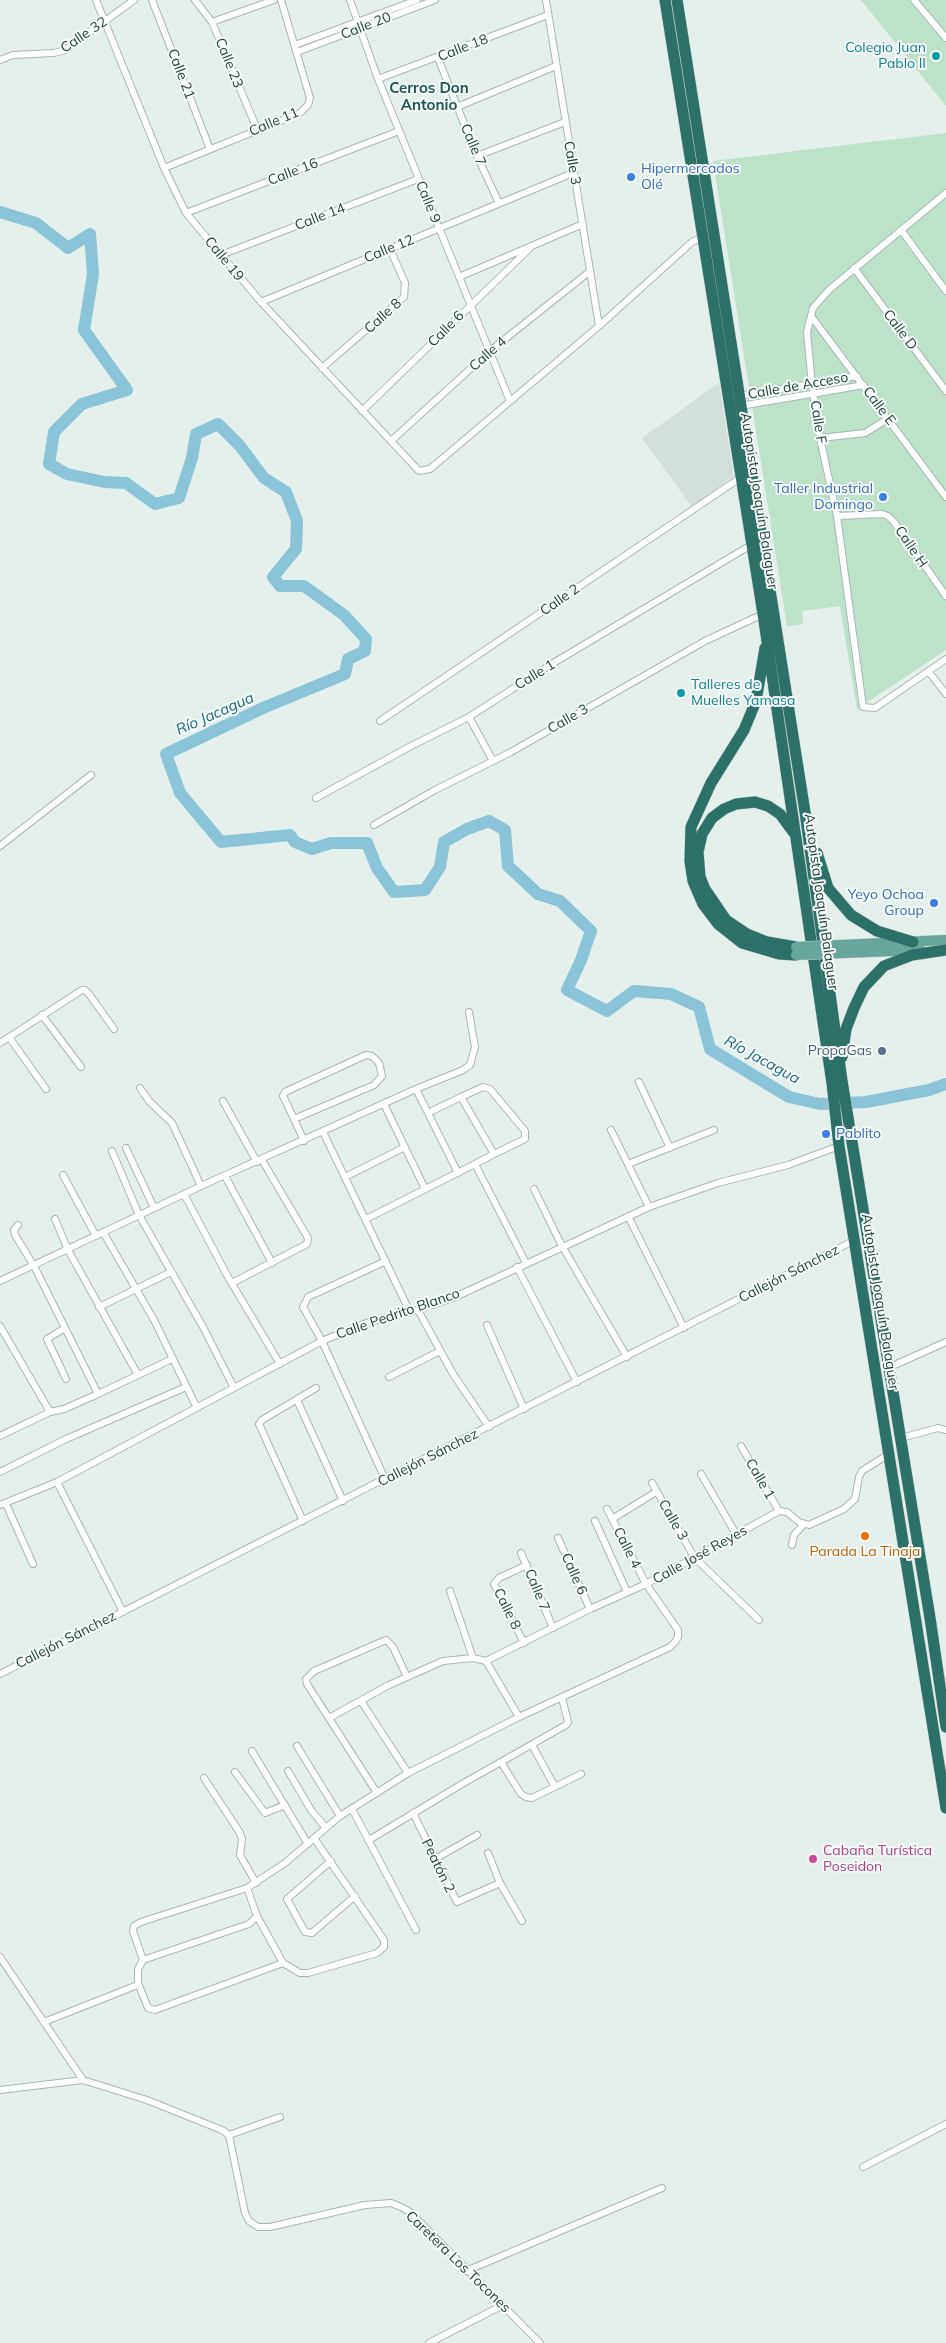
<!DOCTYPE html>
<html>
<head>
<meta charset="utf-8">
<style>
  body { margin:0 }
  canvas { display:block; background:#e5efeb }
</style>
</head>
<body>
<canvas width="946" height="2343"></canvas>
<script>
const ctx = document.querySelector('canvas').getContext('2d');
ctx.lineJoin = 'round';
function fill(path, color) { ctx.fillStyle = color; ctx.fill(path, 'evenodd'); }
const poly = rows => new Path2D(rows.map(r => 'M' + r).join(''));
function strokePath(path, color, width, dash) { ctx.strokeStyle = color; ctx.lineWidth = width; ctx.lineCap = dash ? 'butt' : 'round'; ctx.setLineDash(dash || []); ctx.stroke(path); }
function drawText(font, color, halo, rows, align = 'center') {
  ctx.font = font + ' Mulish,sans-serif'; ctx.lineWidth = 4; ctx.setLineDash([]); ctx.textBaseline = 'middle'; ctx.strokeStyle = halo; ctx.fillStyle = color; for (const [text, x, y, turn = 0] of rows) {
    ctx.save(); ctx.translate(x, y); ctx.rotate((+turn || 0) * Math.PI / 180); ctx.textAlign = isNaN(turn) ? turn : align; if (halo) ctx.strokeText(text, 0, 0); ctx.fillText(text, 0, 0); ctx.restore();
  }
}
fill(poly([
  [719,383,734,476,692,507,642,438]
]), '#d3dfda');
fill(poly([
  [861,0,946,0,946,106],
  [946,133,946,650,857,709,840,606,802,611,803,624,787,626,713,161]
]), '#bde1c9');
strokePath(poly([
  [0,212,36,223,68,248,90,234,93,274,84,330,127,390,82,404,54,432,49,464,67,474,104,482,126,483,155,504,179,498,192,458,196,434,218,424,240,446,264,478,286,492,297,521,296,549,273,577,280,586,304,586,344,615,366,639,365,651,348,659,345,674,263,708,166,754,180,793,221,842,290,835,295,842,312,849,331,843,367,843,377,868,394,892,425,890,440,867,444,842,467,829,489,821,505,830,508,866,538,894,560,901,591,931,581,960,567,990,607,1011,634,991,671,994,699,1007,710,1049,789,1097,820,1104,866,1102,929,1090,946,1084]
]), '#8ac5d7', 12);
const minor = poly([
  [96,0,164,168,186,213,261,302,419,471,430,469,599,326,692,242,702,237],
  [152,0,210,149],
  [195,0,212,22,257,129],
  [350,0,378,79,510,401],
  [546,0,599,326],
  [914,0,946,38],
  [212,22,274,0],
  [295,45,417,0],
  [297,52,435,0],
  [438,58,477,156,499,203],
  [0,60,13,55,54,53,65,50,134,0],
  [378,79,548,15],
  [457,107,556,66],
  [477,156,565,122],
  [164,168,300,113,308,105,310,98,281,0],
  [946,193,830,289,813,308,807,332,812,385,820,438,837,516,863,707,875,708,946,659],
  [186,213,399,131],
  [901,230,946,291],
  [221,255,418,179],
  [854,268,946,391],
  [459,277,583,224],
  [261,302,573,173],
  [811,316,946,497],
  [322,368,404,297,405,283,390,249],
  [739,396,857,376],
  [740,406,864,385],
  [362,411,530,248],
  [820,438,865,433,889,418],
  [391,441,490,351,589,272],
  [837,516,882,514,888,516,894,522,946,596],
  [929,672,946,694],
  [469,717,493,761],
  [380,721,740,478],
  [316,798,411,746,469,717,545,668,751,545],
  [374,825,435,790,511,752,705,641,763,614],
  [0,846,91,775],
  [42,1015,81,1067],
  [9,1037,46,1089],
  [0,1043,82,990,85,990,89,994,114,1029],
  [639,1082,670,1148],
  [140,1088,149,1101,172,1123,201,1186],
  [416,1089,458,1173],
  [461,1097,483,1087,490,1089,525,1131,525,1139,494,1154],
  [223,1101,257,1162],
  [384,1104,425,1189],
  [428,1113,461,1097,494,1154,475,1164],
  [294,1119,374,1085,382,1076,379,1063,372,1056,366,1055,285,1092,283,1096,294,1119,304,1141],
  [611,1130,649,1207],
  [323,1132,410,1312],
  [126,1148,154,1208],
  [112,1151,139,1215,203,1327,234,1388],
  [628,1164,714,1130],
  [63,1175,96,1236],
  [225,1176,272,1263],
  [345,1177,405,1147],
  [534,1189,562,1246,627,1357],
  [184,1194,228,1277,280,1364],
  [628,1216,684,1328],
  [55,1219,68,1250,138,1375],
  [366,1219,475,1164,526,1263],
  [18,1225,14,1230,15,1235,34,1266,98,1394],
  [103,1232,154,1320,197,1408],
  [517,1267,577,1382],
  [0,1281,201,1186,416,1089,463,1070,470,1065,475,1047,469,1012],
  [232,1283,307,1244,308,1238,262,1160],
  [99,1307,171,1272],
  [418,1310,453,1374,489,1427],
  [487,1325,524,1409],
  [0,1326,50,1412],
  [65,1328,47,1339,66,1379],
  [890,1367,946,1342],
  [389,1377,440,1351],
  [297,1400,343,1501],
  [0,1436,50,1412,64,1409,98,1394,172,1359],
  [901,1438,938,1428,946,1430],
  [741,1446,779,1511],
  [0,1472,66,1439,186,1387],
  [701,1474,736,1534],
  [385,1479,322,1341,303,1307,308,1297,386,1261],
  [57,1482,123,1612],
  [652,1483,694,1557,759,1620],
  [6,1504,33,1564],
  [0,1505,57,1482,322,1341,366,1323,410,1312,453,1298,649,1207,718,1183,788,1165,839,1146],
  [612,1519,656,1492],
  [303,1521,259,1424,262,1420,316,1388],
  [595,1521,627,1592],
  [558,1538,590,1609],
  [792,1545,794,1535,804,1524],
  [521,1553,553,1628],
  [450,1591,473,1658,486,1661,519,1717],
  [524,1643,494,1584,499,1578,527,1565],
  [486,1661,590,1609,646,1584,779,1511,787,1512,799,1522,809,1525,844,1509,855,1499,859,1477,862,1471,889,1454],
  [0,1674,855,1240],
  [361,1701,408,1773],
  [329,1718,389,1685,443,1661,473,1658],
  [532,1745,555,1787],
  [297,1746,340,1816],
  [252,1751,308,1844],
  [501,1762,521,1794,526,1797,532,1798,581,1774],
  [288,1771,311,1810,325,1827],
  [235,1772,265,1813,285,1805],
  [204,1778,240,1833,242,1839,240,1855,256,1883],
  [377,1793,307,1684,306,1679,314,1671,386,1640,393,1647,407,1677],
  [352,1809,416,1930],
  [413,1813,457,1902,500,1883,488,1853],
  [369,1840,462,1784,566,1725,568,1722,562,1698],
  [435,1859,477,1835],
  [331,1861,287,1899,305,1932,312,1933,355,1896],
  [500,1883,522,1921],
  [0,1957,83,2080],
  [143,1960,133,1931,134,1926,141,1922,247,1888,285,1863,340,1816,408,1773,519,1717,670,1647,675,1642,678,1637,678,1630,646,1584,607,1509],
  [283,1963,300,1973,308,1973,377,1953,384,1947,384,1940,314,1838],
  [138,1983,148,2008,155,2010,283,1963,257,1916],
  [44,2022,135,1986,138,1983,138,1969,143,1960,249,1924,257,1916,247,1888],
  [0,2090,83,2080,147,2100,222,2130,229,2135,245,2213,249,2221,258,2227,270,2227,365,2205,391,2203,401,2207,410,2212,540,2343],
  [229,2135,280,2117],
  [863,2167,946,2124],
  [466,2271,662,2188],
  [429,2343,503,2305]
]);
const primary = poly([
  [842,945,946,940],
  [842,953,920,950]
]);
const motorway = poly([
  [665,0,763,614,832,1083,839,1146,946,1808],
  [677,0,805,812,842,1081,930,1618,946,1727],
  [765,648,756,701,744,730,711,783,691,827,690,861,693,881,703,904,718,924,742,943,779,954,796,955],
  [794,833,780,814,768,806,755,802,736,804,724,809,712,818,702,834,698,852,700,877,705,889,726,920,747,934,767,942,796,947],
  [817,853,828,888,851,915,877,931,913,942],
  [842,1057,846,1029,854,1008,864,987,884,966,912,955,946,950]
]);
strokePath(minor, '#a7b8b3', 8);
strokePath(primary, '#c1cac8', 11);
strokePath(motorway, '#c1cac8', 12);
strokePath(minor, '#fff', 6);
strokePath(primary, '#67a79b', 10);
strokePath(motorway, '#2c7168', 11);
const primaryBridge = poly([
  [796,947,842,945],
  [796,955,842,953]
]);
strokePath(primaryBridge, '#c1cac8', 11, []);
strokePath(primaryBridge, '#67a79b', 10);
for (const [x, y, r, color] of [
  [936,56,5,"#0f9aa8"],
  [631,177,5,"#3f7fe0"],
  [883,497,5,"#3f7fe0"],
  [681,693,5,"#0f9aa8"],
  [934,903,5,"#3f7fe0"],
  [882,1051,5,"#5c6f8a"],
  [826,1134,5,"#3f7fe0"],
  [865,1536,5,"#e8710a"],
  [813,1859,5,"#d1479c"]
]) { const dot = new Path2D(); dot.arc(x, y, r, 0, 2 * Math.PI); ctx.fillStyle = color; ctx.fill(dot); strokePath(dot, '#f6fbf9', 2); }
drawText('14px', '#22423c', '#f6fbf9', [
  ["Calle 20",366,26,-21],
  ["Calle 32",84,35,-34],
  ["Calle 18",463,48,-21],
  ["Calle 23",229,63,68],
  ["Calle 21",181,74,69],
  ["Calle 11",274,122,-23],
  ["Calle 7",473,145,67],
  ["Calle 3",572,163,80],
  ["Calle 16",293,172,-21],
  ["Calle 9",428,202,68],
  ["Calle 14",320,217,-21],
  ["Calle 12",389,249,-22],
  ["Calle 19",224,259,50],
  ["Calle 8",383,316,-42],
  ["Calle 6",446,329,-45],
  ["Calle D",900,330,53],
  ["Calle 4",488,354,-41],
  ["Calle de Acceso",798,386,-10],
  ["Calle E",879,406,53],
  ["Calle F",818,422,81],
  ["Autopista Joaquín Balaguer",759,501,81],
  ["Calle H",911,547,56],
  ["Calle 2",560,600,-35],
  ["Calle 1",535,675,-31],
  ["Calle 3",568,719,-30],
  ["Autopista Joaquín Balaguer",821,902,82],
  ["Callejón Sánchez",789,1274,-27],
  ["Autopista Joaquín Balaguer",880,1302,81],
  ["Calle Pedrito Blanco",398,1314,-19],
  ["Callejón Sánchez",428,1458,-27],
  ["Calle 1",760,1479,60],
  ["Calle 3",673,1520,60],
  ["Calle 4",627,1548,63],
  ["Calle José Reyes",700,1555,-29],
  ["Calle 6",574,1574,66],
  ["Calle 7",537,1590,68],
  ["Calle 8",507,1609,64],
  ["Callejón Sánchez",66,1640,-27],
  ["Peatón 2",438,1866,64],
  ["Caretera Los Tocones",458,2262,44]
]);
drawText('14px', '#0d838f', '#f6fbf9', [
  ["Colegio Juan",926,48],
  ["Pablo II",926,64],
  ["Talleres de",691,685,"left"],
  ["Muelles Yamasa",691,701,"left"]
], 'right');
drawText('14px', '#366cbe', '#f6fbf9', [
  ["Hipermercados",641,169],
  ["Olé",641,185],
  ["Taller Industrial",873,489,"right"],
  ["Domingo",873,505,"right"],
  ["Yeyo Ochoa",924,895,"right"],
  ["Group",924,911,"right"],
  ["Pablito",836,1134]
], 'left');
drawText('14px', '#4e5e75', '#f6fbf9', [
  ["PropaGas",872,1051]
], 'right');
drawText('14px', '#c56008', '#f6fbf9', [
  ["Parada La Tinaja",865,1552]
]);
drawText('14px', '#b23c85', '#f6fbf9', [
  ["Cabaña Turística",823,1851],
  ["Poseidon",823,1867]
], 'left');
drawText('bold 15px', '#1c564c', '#f6fbf9', [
  ["Cerros Don",429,88],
  ["Antonio",429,105]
]);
drawText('italic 15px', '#186983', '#f6fbf9', [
  ["Río Jacagua",215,714,-24],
  ["Río Jacagua",762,1060,29]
]);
</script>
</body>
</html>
